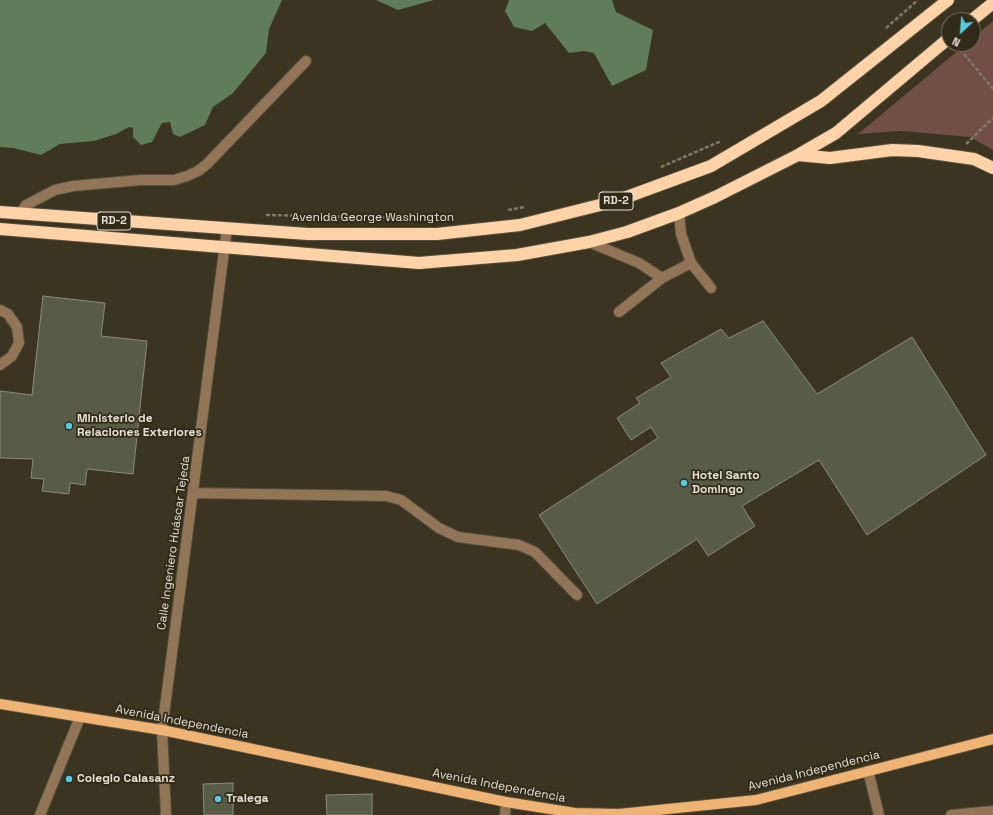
<!DOCTYPE html>
<html>
<head>
<meta charset="utf-8">
<style>
  body { margin:0 }
  #map { position:relative; width:993px; height:815px; overflow:hidden; background:#3a3421; font-family:"Space Grotesk",sans-serif }
  canvas { display:block }
  .north { position:absolute; left:941px; top:12px; width:40px; height:40px; box-sizing:border-box; background:#302a17; border:1px solid #787263; border-radius:50%; rotate:206deg; font-size:11px; font-weight:700; line-height:16px; text-align:center; color:#e3dfd4 }
  .north::after { content:''; display:block; margin:auto; width:14px; height:18px; background:#56c9e1; clip-path:polygon(50% 0,100% 100%,50% 72%,0 100%) }
</style>
</head>
<body>
<div id="map">
<canvas width="993" height="815"></canvas>
<div class="north">N</div>
</div>
<script>
const ctx = document.querySelector('canvas').getContext('2d');
ctx.lineJoin = 'round';
function fill(path, color) { ctx.fillStyle = color; ctx.fill(path, 'evenodd'); }
const poly = rows => new Path2D(rows.map(r => 'M' + r).join(''));
function strokePath(path, color, width, dash) { ctx.strokeStyle = color; ctx.lineWidth = width; ctx.lineCap = dash ? 'butt' : 'round'; ctx.setLineDash(dash || []); ctx.stroke(path); }
function drawText(font, color, halo, rows, align = 'center') {
  ctx.font = font + ' "Space Grotesk",sans-serif'; ctx.lineWidth = 3.5; ctx.setLineDash([]); ctx.textBaseline = 'middle'; ctx.strokeStyle = halo; ctx.fillStyle = color; for (const [text, x, y, turn = 0] of rows) {
    ctx.save(); ctx.translate(x, y); ctx.rotate((+turn || 0) * Math.PI / 180); ctx.textAlign = isNaN(turn) ? turn : align; if (halo) ctx.strokeText(text, 0, 0); ctx.fillText(text, 0, 0); ctx.restore();
  }
}
fill(poly([
  [993,21,993,150,970,137,901,131,858,134,966,44,973,44,973,38]
]), '#714f42');
fill(poly([
  [0,0,282,0,269,29,266,53,233,93,213,107,205,125,180,137,173,134,170,122,162,123,152,142,141,145,133,137,133,128,129,127,116,134,94,141,60,144,41,155,13,148,0,147],
  [376,0,434,0,398,10],
  [509,0,612,0,616,12,653,30,646,70,612,86,594,53,584,51,569,53,545,23,532,31,514,27,505,11]
]), '#5f7d58');
const building = poly([
  [43,296,105,303,101,336,147,341,133,474,87,469,85,485,70,483,69,494,42,491,44,479,31,478,33,459,0,458,0,391,32,395,43,296],
  [763,321,817,394,912,337,986,455,867,535,819,460,742,506,755,526,708,556,697,539,597,604,539,515,658,438,651,427,631,440,617,418,640,403,636,398,671,377,661,363,721,329,729,338,763,321],
  [233,783,233,815,204,815,203,784,233,783],
  [372,794,372,815,327,815,326,795,372,794]
]);
fill(building, '#585c47');
strokePath(building, '#898d77', 1);
const minor = poly([
  [20,214,26,205,55,190,73,186,141,180,174,180,187,176,198,171,207,164,306,61],
  [589,242,639,263,662,278,691,263,681,234,679,213],
  [691,263,711,288],
  [0,310,8,314,17,327,19,343,12,356,0,365],
  [619,312,662,278],
  [193,493,386,496,401,500,439,528,458,537,519,545,535,552,577,595],
  [868,771,879,815],
  [40,815,80,717],
  [166,815,162,730,227,228],
  [505,815,506,802],
  [951,815,993,811]
]);
const major = poly([
  [0,704,162,730,506,802,575,813,619,814,756,800,993,739]
]);
const highway = poly([
  [972,20,993,3],
  [798,155,830,158,892,150,918,151,974,159,993,168],
  [0,212,308,234,437,234,520,225,616,201,711,166,821,101,948,0],
  [0,229,419,263,517,255,589,242,627,232,679,213,715,197,798,155,836,133,949,38]
]);
strokePath(minor, '#554f3e', 12);
strokePath(major, '#554f3e', 12);
strokePath(highway, '#554f3e', 14);
strokePath(poly([
  [886,28,918,0],
  [964,54,993,89],
  [966,144,993,118],
  [661,167,721,141],
  [508,210,525,207],
  [266,215,421,218,449,216]
]), '#7e7869', 2.5, [4, 2]);
strokePath(minor, '#927457', 10);
strokePath(major, '#efb374', 10);
strokePath(highway, '#ffd3a7', 12);
for (const [x, y, r, color] of [
  [69,426,4,"#56c9e1"],
  [684,483,4,"#56c9e1"],
  [69,779,4,"#56c9e1"],
  [218,799,4,"#56c9e1"]
]) { const dot = new Path2D(); dot.arc(x, y, r, 0, 2 * Math.PI); ctx.fillStyle = color; ctx.fill(dot); strokePath(dot, '#302a17', 1.5); }
for (const [x, y, w] of [
  [616,201,34],
  [114,221,34]
]) { const box = new Path2D(); box.roundRect(x - w / 2, y - 9, w, 18, 3); ctx.fillStyle = '#302a17'; ctx.fill(box); strokePath(box, '#e3dfd4', 1); }
drawText('bold 11px', '#e3dfd4', null, [
  ["RD-2",616,201],
  ["RD-2",114,221]
]);
drawText('12px', '#e3dfd4', '#302a17', [
  ["Avenida George Washington",373,218],
  ["Calle Ingeniero Huáscar Tejeda",174,543,-82],
  ["Avenida Independencia",182,722,11],
  ["Avenida Independencia",814,771,-14],
  ["Avenida Independencia",499,786,11]
]);
drawText('bold 12px', '#e3dfd4', '#302a17', [
  ["Ministerio de",77,419],
  ["Relaciones Exteriores",77,433],
  ["Hotel Santo",692,476],
  ["Domingo",692,490],
  ["Colegio Calasanz",77,779],
  ["Tralega",226,799]
], 'left');
</script>
</body>
</html>
